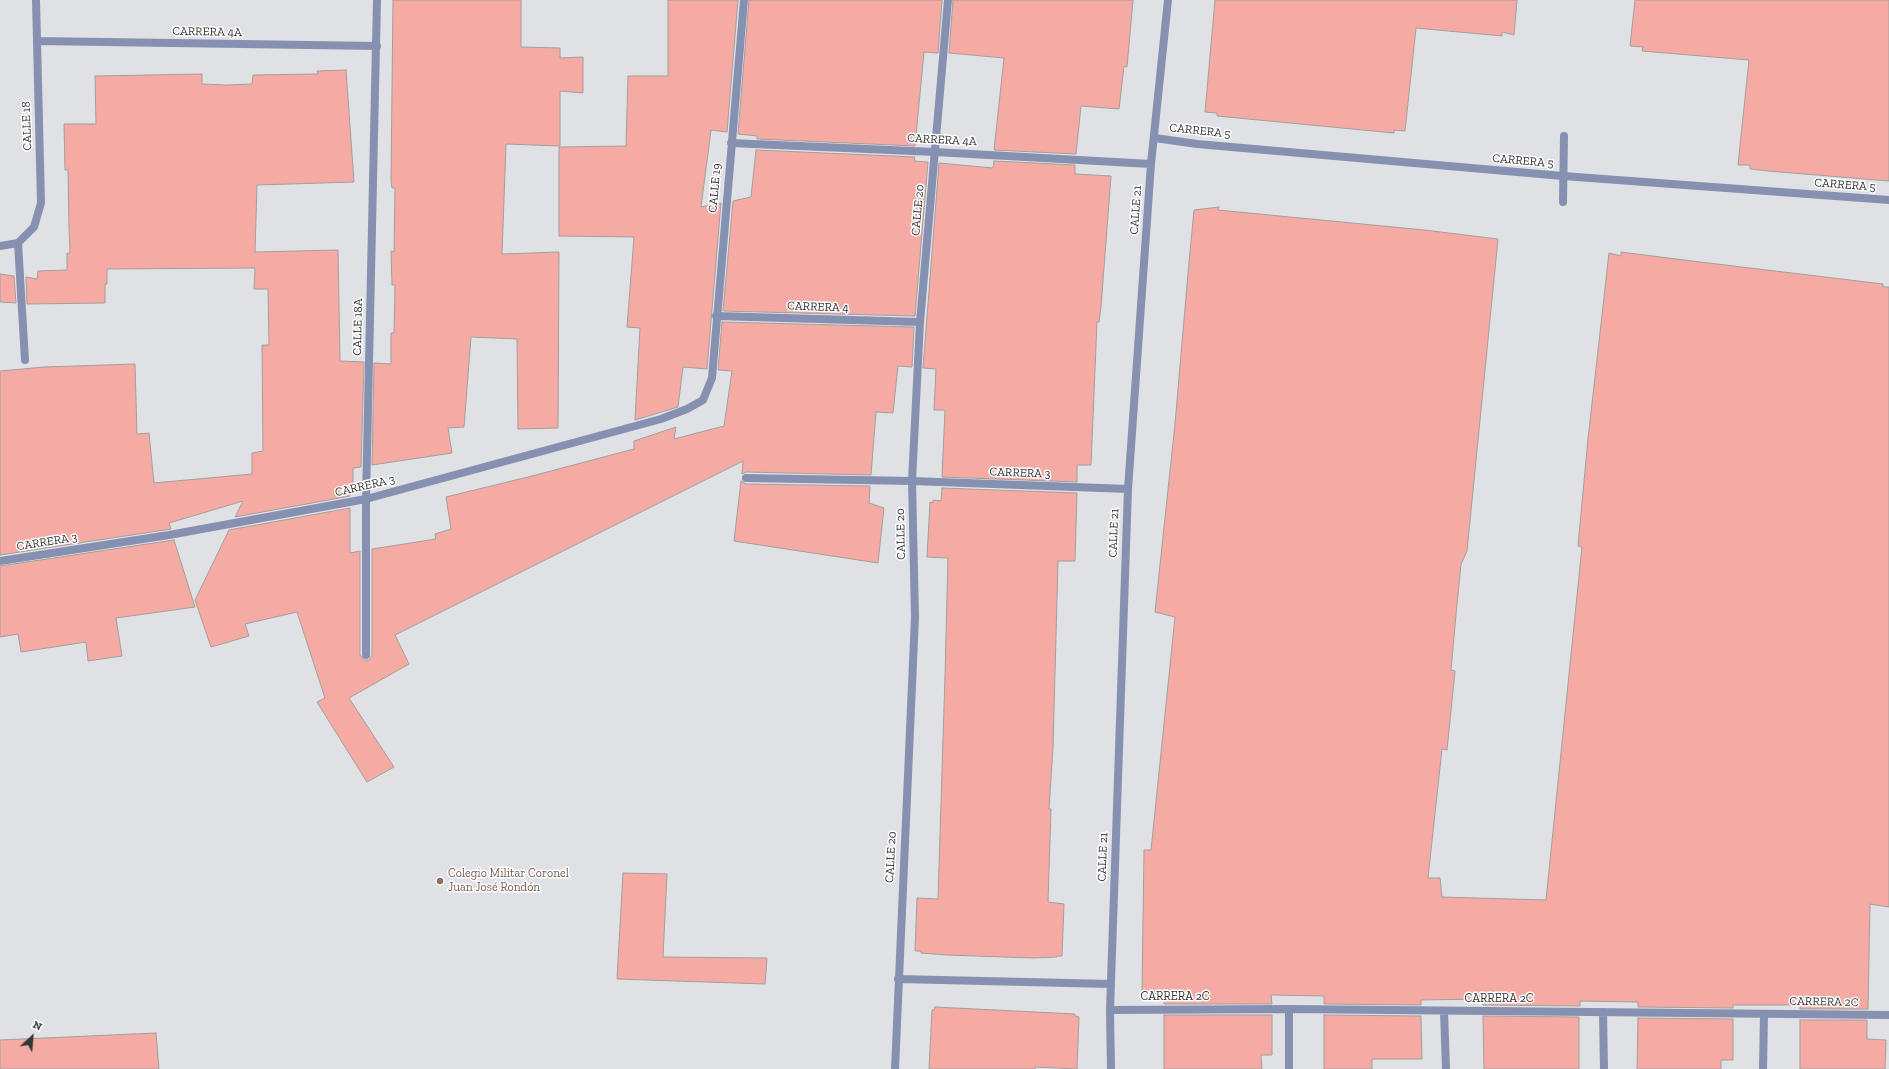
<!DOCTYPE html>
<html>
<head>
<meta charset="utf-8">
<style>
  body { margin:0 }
  #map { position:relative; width:1889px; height:1069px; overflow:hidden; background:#e0e1e5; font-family:"Zilla Slab",serif }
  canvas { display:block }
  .north { position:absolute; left:12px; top:1017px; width:40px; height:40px; -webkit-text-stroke:3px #fff; paint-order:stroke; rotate:26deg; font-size:11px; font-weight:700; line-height:16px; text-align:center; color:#353536 }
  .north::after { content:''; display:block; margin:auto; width:14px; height:18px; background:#353536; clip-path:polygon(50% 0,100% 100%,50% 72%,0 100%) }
</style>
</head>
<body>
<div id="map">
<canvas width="1889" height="1069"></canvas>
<div class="north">N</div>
</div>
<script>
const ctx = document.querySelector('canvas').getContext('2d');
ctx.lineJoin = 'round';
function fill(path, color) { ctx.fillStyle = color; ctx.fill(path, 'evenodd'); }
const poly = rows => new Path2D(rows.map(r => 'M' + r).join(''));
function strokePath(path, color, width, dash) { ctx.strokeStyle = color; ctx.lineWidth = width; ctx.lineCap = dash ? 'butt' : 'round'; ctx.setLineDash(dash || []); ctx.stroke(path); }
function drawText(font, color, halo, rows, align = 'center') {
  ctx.font = font + ' "Zilla Slab",serif'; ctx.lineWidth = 3; ctx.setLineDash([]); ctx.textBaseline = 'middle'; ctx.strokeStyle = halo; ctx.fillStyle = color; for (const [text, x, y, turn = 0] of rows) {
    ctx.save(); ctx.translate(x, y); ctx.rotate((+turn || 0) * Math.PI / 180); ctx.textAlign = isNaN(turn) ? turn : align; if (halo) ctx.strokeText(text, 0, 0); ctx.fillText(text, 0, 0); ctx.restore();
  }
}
const building = poly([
  [393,0,521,0,521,47,560,48,560,58,583,57,583,93,560,91,560,146,506,144,502,254,559,252,558,428,518,429,517,339,471,337,464,427,448,428,452,453,372,465,374,363,391,364,391,333,394,333,395,285,392,285,391,251,394,252,395,188,392,188,391,181,393,0],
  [668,0,738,0,727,132,711,130,701,207,721,203,707,369,683,367,678,407,635,420,640,328,627,327,634,237,559,236,559,147,626,146,628,76,668,76,668,0],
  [749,0,942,0,938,53,924,52,915,146,757,139,757,136,738,134,749,0],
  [953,0,1133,0,1127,67,1124,66,1119,109,1081,106,1076,154,994,150,1004,58,949,53,953,0],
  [1215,0,1517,0,1514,35,1502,32,1502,36,1416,28,1405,131,1394,130,1394,133,1217,116,1217,113,1205,112,1215,0],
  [1635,0,1889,0,1889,181,1768,171,1750,169,1750,165,1738,165,1749,60,1642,51,1643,47,1630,46,1635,0],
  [346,70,354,182,257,185,255,252,338,250,340,361,364,362,361,467,353,468,353,483,350,485,350,496,235,517,243,501,169,523,171,529,0,555,0,371,44,367,135,364,137,434,149,433,154,483,252,474,252,453,263,451,262,345,269,345,268,289,254,289,255,268,107,269,107,284,105,284,105,303,27,304,26,277,37,279,38,271,67,270,67,253,70,253,69,227,68,170,65,170,64,124,96,124,95,76,202,74,202,84,226,85,252,84,253,75,318,74,317,71,346,70],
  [756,150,915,157,914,161,928,162,915,316,723,311,733,201,751,197,756,150],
  [994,161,1075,165,1075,174,1111,176,1101,307,1099,322,1097,322,1091,465,1077,465,1077,482,942,477,945,410,934,410,936,369,923,368,939,163,993,168,994,161],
  [1219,207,1218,210,1424,230,1498,239,1467,551,1461,564,1457,604,1451,670,1455,671,1447,750,1442,749,1428,878,1440,878,1442,897,1546,900,1582,547,1578,546,1588,439,1609,253,1621,256,1621,252,1692,261,1883,284,1883,287,1889,287,1889,907,1870,904,1868,1009,1800,1009,1800,1005,1733,1005,1733,1008,1638,1007,1638,1002,1580,1001,1580,1006,1483,1005,1483,999,1421,1000,1421,1005,1324,1004,1324,996,1271,995,1272,1004,1164,1004,1164,995,1142,992,1144,850,1151,850,1175,617,1155,612,1175,424,1189,262,1194,210,1219,207],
  [0,274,14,276,16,303,0,302,0,274],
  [722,322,914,327,912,367,898,366,893,413,876,412,871,475,746,472,742,474,743,461,395,635,409,664,349,698,394,767,367,782,317,702,325,698,297,612,245,624,249,636,211,647,195,600,229,530,350,508,350,553,360,551,360,655,364,660,369,660,372,655,372,549,436,539,435,534,451,529,446,497,532,476,634,449,634,441,676,427,674,439,724,426,732,371,718,370,722,322],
  [741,481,746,484,870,486,869,503,884,508,878,563,734,541,741,481],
  [942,488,1077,493,1075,561,1058,561,1053,747,1049,809,1051,809,1048,902,1064,904,1062,956,1057,956,1057,957,1033,958,947,955,921,953,921,951,915,951,917,898,938,899,945,676,948,558,927,557,930,502,933,503,933,500,941,501,942,488],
  [174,540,195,607,116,618,122,656,88,661,86,642,21,652,18,634,0,637,0,566,174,540],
  [623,873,667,874,663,957,767,958,765,984,617,979,623,873],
  [935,1007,1075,1014,1075,1016,1079,1017,1077,1069,1035,1067,1035,1069,929,1069,932,1010,934,1010,935,1007],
  [1164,1015,1272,1015,1272,1055,1261,1055,1262,1069,1164,1069,1164,1015],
  [1324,1015,1421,1016,1422,1059,1372,1059,1372,1069,1324,1069,1324,1015],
  [1483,1016,1579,1017,1579,1069,1484,1069,1483,1016],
  [1638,1018,1733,1019,1733,1060,1721,1060,1721,1069,1637,1069,1638,1018],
  [1800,1020,1867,1020,1867,1039,1886,1040,1885,1069,1800,1069,1800,1020],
  [156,1033,159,1069,0,1069,0,1040,156,1033]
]);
fill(building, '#f5aba4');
strokePath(building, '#a29e9d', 1);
strokePath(poly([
  [1563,202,1564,136],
  [746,478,912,481],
  [1763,1069,1764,1014]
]), '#8690b0', 8);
strokePath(poly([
  [37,41,377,46],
  [1155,138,1197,144,1563,176,1889,200],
  [731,143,935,152,1151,164],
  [18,243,34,227,41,203,36,0],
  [18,243,25,360],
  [0,246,18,243],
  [716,316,920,322],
  [912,481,1128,489],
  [0,561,169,535,366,499,661,419,687,409,703,400,712,378,744,0],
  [366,655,366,499,377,0],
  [898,979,1111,984],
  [1289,1009,1289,1069],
  [1110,1010,1289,1009,1889,1015],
  [1444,1011,1446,1069],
  [1603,1012,1604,1069],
  [895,1069,915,617,912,481,920,322,948,0],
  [1111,1069,1110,1010,1128,489,1151,164,1168,0]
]), '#8690b0', 8);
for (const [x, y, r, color] of [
  [440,881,4,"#8d6e63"]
]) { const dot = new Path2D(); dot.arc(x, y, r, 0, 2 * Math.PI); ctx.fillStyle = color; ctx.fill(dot); strokePath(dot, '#fff', 1.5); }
drawText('12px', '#353536', '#fff', [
  ["CARRERA 4A",207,32,1],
  ["CALLE 18",27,126,-92],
  ["CARRERA 5",1200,131,6],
  ["CARRERA 4A",942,140,3],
  ["CARRERA 5",1523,161,5],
  ["CARRERA 5",1845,185,4],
  ["CALLE 19",715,188,-85],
  ["CALLE 20",918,210,-85],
  ["CALLE 21",1136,210,-86],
  ["CARRERA 4",818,307,2],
  ["CALLE 18A",358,327,-89],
  ["CARRERA 3",1020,473,2],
  ["CARRERA 3",365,486,-13],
  ["CALLE 21",1114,533,-88],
  ["CALLE 20",901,534,-91],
  ["CARRERA 3",47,542,-9],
  ["CALLE 20",891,857,-87],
  ["CALLE 21",1103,857,-88],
  ["CARRERA 2C",1175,997],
  ["CARRERA 2C",1499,999],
  ["CARRERA 2C",1824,1002,1]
]);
drawText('12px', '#785e54', '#fff', [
  ["Colegio Militar Coronel",448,874],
  ["Juan José Rondón",448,888]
], 'left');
</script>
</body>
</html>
